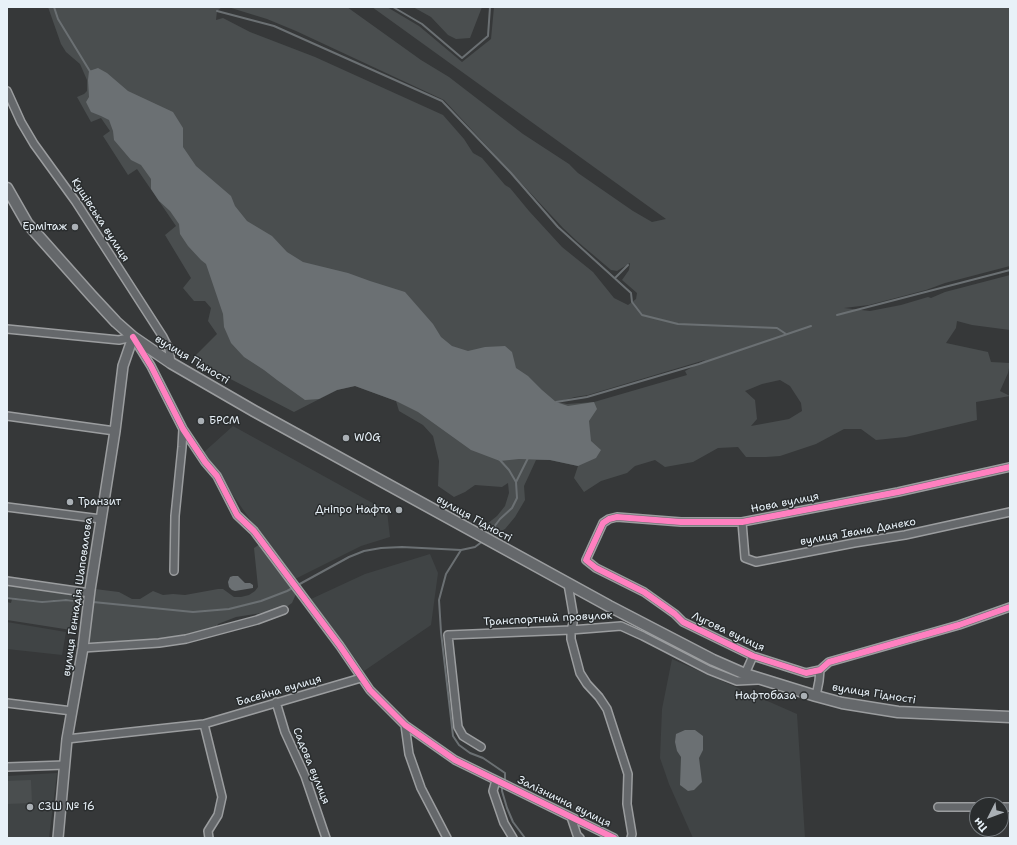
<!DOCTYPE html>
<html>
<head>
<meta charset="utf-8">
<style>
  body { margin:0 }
  #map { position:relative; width:1017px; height:845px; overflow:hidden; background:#363839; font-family:"Shantell Sans",sans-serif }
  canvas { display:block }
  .frame { position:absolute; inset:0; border:8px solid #e8f1f8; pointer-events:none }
  .north { position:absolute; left:969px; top:797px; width:40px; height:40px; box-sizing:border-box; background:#2a2d2e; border:1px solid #767b7f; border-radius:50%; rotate:228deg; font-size:11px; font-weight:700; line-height:16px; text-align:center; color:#e8f1f8 }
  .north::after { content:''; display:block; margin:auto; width:14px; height:18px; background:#aab0b5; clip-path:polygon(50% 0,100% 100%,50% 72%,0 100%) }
</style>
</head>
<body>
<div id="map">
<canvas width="1017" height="845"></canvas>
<div class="frame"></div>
<div class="north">Пн</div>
</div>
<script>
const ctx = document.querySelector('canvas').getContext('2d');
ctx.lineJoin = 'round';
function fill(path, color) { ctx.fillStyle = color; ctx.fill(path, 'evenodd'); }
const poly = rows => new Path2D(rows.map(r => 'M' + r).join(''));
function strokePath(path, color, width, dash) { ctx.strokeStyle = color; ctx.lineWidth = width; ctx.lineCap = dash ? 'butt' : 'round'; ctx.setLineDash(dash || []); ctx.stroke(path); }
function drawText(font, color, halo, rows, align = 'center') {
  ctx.font = font + ' "Shantell Sans",sans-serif'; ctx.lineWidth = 3; ctx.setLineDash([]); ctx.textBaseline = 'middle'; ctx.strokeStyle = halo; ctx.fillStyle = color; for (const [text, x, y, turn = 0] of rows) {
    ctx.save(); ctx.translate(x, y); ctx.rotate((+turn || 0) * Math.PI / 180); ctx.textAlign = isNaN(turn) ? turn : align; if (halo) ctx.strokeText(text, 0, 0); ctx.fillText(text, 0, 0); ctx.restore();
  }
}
fill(poly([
  [233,426,387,511,390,537,361,546,293,580,203,453],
  [430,554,438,573,431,625,364,671,311,599,365,574],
  [7,622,66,632,62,655,7,649],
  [672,659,797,714,805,838,693,838,669,784,660,758,662,709],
  [57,773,49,838,7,838,7,776]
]), '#404445');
fill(poly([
  [48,7,222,7,217,11,216,20,223,18,250,32,315,57,443,115,464,139,473,153,482,158,505,185,510,188,529,211,562,247,593,272,614,298,628,305,636,299,637,293,622,280,629,270,630,263,617,271,611,270,578,242,563,228,444,100,296,31,267,19,228,7,347,7,421,60,449,77,523,134,569,164,578,173,633,211,652,222,666,219,372,7,387,7,419,26,462,62,491,39,494,7,1010,7,1010,266,945,283,926,290,869,305,844,308,870,311,901,305,928,297,931,298,945,292,1010,275,1010,330,972,325,957,321,956,328,946,343,988,352,991,362,1010,363,1008,373,1000,391,1010,396,976,402,977,420,906,437,876,440,861,429,844,429,816,444,780,456,766,457,746,457,738,447,718,448,693,462,665,467,655,460,635,466,627,473,601,481,584,492,574,478,578,466,550,460,536,460,524,486,525,500,515,517,505,529,497,533,492,539,480,532,487,524,497,516,505,506,509,493,508,483,502,487,475,485,465,492,454,497,438,486,439,461,433,436,423,425,399,411,396,401,355,386,337,390,294,412,192,359,217,334,208,321,211,308,205,301,194,301,183,288,191,278,165,235,176,226,137,169,128,175,103,136,110,131,101,118,91,122,77,97,84,94,87,91,87,80,80,64,66,52,61,44],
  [705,360,685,371,687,375,594,402,567,404,557,402,575,397,588,395],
  [780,380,790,386,801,403,802,411,789,419,751,426,757,419,755,400,745,391,762,384],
  [413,7,482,7,470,38,456,39,448,35,431,17],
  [260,544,296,594,292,603,285,608,274,611,236,617,218,624,215,629,208,631,200,631,177,638,154,642,90,644,88,640,95,589,119,592,132,599,140,599,153,591,163,595,173,594,185,595,218,589,223,589,234,597,241,597,249,595,255,591,258,587,254,548],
  [7,584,76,594,75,599,65,599,42,601,7,597],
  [12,599,42,602,66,600,75,601,71,630,7,620,7,602,11,603],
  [31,780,32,803,7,804,7,781]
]), '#4a4e4f');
fill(poly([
  [98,68,107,73,128,91,173,112,183,128,183,147,196,166,231,196,235,206,247,221,272,236,287,252,303,262,348,273,370,281,405,292,433,324,441,337,452,346,468,351,485,347,505,346,512,352,516,368,528,376,542,390,556,402,568,406,594,402,597,409,589,421,591,441,601,450,596,458,578,466,550,460,519,459,500,461,471,450,418,412,396,401,355,386,337,390,319,399,305,400,277,380,264,370,244,357,231,343,224,327,223,314,206,264,201,260,188,246,180,234,179,224,170,211,159,201,151,189,151,179,141,165,131,160,114,140,113,131,109,120,101,116,91,112,86,102,89,97,88,80,89,71],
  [233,576,238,576,245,583,250,583,253,585,253,588,235,591,232,590,229,587,228,582,230,577],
  [685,730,695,730,703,736,703,750,699,758,702,782,694,790,688,791,680,785,681,757,677,751,675,742,676,734]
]), '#6b7073');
strokePath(poly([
  [54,7,58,19,91,73],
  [393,7,422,24,462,58,488,36,490,7],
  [217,11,274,26,442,101,511,173,558,227,631,293,632,302,642,315,678,324,777,328,786,334],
  [615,278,628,265],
  [837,315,1010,270],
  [555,404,556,402,587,397,699,364,811,326],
  [499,459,509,470,516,482],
  [487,536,500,519,512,508,517,498,516,482,528,458],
  [461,550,446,574,439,600,441,632,453,736,459,745,470,753,483,758,505,773,505,780],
  [7,598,42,602,66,600,75,601],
  [93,602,193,612,229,609,261,601,287,591,349,557,364,551,381,548,402,547,461,550,475,547,483,541],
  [502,787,502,791,507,808,513,822,525,838]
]), '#6b7073', 2);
const minor = poly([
  [7,91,21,122,34,144,76,202,163,337,169,349,171,363],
  [7,329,119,340,133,337,151,366,183,429,205,462,217,476,237,515,254,531,340,646,370,690,405,725,455,760,614,838],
  [7,416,115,431],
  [1010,467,898,492,742,522,681,522,617,517,609,519,603,523,586,560,596,568,644,592,675,614,683,622,753,656,806,673,820,670,829,662,959,625,1010,607],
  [7,507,101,519],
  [742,522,745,558,756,562,854,543,905,535,1010,512],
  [174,571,175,516,182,447,183,429],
  [7,581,90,593],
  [568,584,573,613,573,623,571,630,571,639,580,673,587,684,599,697,607,709,628,774,627,804,632,834,631,838],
  [83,648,159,643,186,639,257,620,284,610],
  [745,674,753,656],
  [816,696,819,681,820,670],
  [276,702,285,732,305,776,326,838],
  [7,703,72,711],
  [204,724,222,797,218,815,208,831,209,838],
  [405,725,409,754,421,788,447,838],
  [67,739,204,724,361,678],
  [481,747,463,736,458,727,448,635,571,630,621,626,643,636,709,670,737,681,758,680],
  [7,767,65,765],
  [496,780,493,791,504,823,513,838],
  [938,807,977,807],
  [1001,807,1010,807],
  [571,817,577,835,580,838]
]);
const tertiary = poly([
  [58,838,67,739,83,648,90,590,115,431,123,366,133,337]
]);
const secondary = poly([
  [7,188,27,223,91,295,116,322,133,337,171,363,254,411,609,606,713,660,745,674,816,696,842,703,898,712,1010,717]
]);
strokePath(minor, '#9b9d9f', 10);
strokePath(tertiary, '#9b9d9f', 12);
strokePath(secondary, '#9b9d9f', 13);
strokePath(minor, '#65686b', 7);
strokePath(tertiary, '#65686b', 9);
strokePath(secondary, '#65686b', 10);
strokePath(poly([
  [133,337,151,366,183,429,205,462,217,476,237,515,254,531,340,646,370,690,405,725,455,760,614,838],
  [1010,467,898,492,742,522,681,522,617,517,609,519,603,523,586,560,596,568,644,592,675,614,683,622,753,656,806,673,820,670,829,662,959,625,1010,607]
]), '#ff80c0', 6);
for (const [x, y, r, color] of [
  [75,227,4,"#aab0b5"],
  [201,421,4,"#aab0b5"],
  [346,438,4,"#aab0b5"],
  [70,502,4,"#aab0b5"],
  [399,510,4,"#aab0b5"],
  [804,696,4,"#aab0b5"],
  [30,807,4,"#aab0b5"]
]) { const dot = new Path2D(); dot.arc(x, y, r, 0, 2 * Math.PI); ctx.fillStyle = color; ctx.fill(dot); strokePath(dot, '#2a2d2e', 1.5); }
drawText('11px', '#e8f1f8', '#2a2d2e', [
  ["Кущівська вулиця",100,220,57],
  ["вулиця Гідності",192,360,31],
  ["Нова вулиця",785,503,-11],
  ["вулиця Гідності",474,519,29],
  ["вулиця Івана Данеко",858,532,-10],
  ["вулиця Геннадія Шаповалова",78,597,-82],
  ["Транспортний провулок",548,619,-3],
  ["Лугова вулиця",728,632,25],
  ["Басейна вулиця",279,691,-16],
  ["вулиця Гідності",874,694,9],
  ["Садова вулиця",311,766,68],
  ["Залізнична вулиця",564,802,26]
]);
drawText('11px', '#e8f1f8', '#2a2d2e', [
  ["Ермітаж",67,227,"right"],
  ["БРСМ",209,421],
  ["WOG",354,438],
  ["Транзит",78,502],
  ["Дніпро Нафта",391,510,"right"],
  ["Нафтобаза",796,696,"right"],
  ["СЗШ № 16",38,807]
], 'left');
</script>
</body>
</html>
